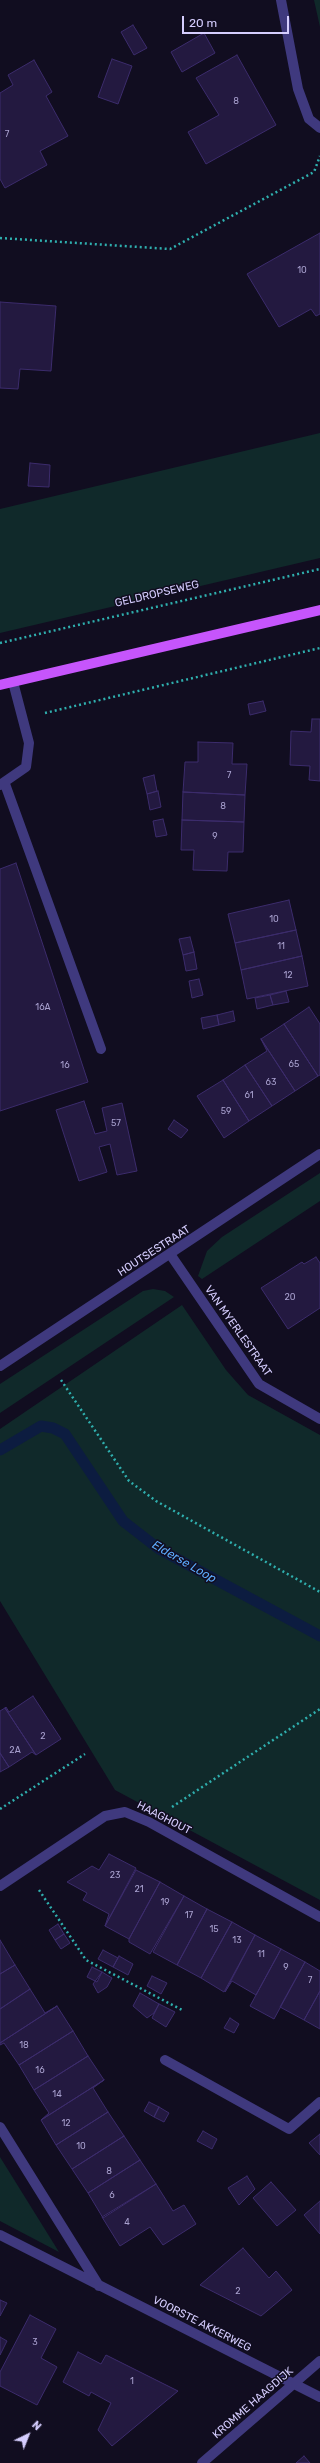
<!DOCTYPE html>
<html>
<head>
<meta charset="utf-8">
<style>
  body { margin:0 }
  #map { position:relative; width:320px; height:2463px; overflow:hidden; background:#110d20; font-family:Rubik,sans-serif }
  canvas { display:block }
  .north { position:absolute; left:8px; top:2415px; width:40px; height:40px; -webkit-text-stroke:3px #110d20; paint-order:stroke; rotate:43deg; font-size:11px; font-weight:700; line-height:16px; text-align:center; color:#d5cdfe }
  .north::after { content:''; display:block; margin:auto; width:14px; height:18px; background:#d5cdfe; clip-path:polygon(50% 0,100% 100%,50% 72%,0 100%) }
  .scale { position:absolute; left:182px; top:16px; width:107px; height:18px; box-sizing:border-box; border:2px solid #d5cdfe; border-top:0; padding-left:5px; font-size:12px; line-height:14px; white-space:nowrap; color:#d5cdfe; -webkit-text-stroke:3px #110d20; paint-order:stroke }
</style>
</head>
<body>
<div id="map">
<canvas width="320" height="2463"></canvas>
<div class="north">N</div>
<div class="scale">20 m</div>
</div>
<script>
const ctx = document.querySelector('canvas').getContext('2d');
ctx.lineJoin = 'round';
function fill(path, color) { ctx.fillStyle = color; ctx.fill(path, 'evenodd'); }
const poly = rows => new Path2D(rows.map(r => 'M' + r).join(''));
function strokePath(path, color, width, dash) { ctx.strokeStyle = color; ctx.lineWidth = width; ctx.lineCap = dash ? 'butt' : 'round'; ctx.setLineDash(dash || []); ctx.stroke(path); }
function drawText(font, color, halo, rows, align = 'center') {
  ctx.font = font + ' Rubik,sans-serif'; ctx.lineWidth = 3; ctx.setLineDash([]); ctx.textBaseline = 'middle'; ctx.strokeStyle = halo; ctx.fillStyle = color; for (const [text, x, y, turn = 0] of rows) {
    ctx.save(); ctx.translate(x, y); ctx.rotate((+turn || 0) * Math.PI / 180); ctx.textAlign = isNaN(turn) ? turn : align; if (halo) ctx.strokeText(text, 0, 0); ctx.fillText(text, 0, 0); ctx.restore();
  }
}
fill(poly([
  [314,0,320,0,320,27],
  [320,433,320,558,0,633,0,509],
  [320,1173,320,1201,202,1279,198,1276,207,1251,222,1237],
  [153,1289,165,1291,174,1297,0,1413,0,1384,143,1291],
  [182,1305,226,1370,248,1395,320,1435,320,1900,115,1790,0,1601,0,1429],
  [0,2157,59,2252,0,2221]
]), '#10292a');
strokePath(poly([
  [0,1450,41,1426,53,1428,65,1434,123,1521,159,1549,320,1636]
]), '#0c1c40', 11);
const building = poly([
  [133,25,147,48,134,55,121,32,133,25],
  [204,33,215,53,182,72,171,52,204,33],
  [237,55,276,125,206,164,188,132,219,115,196,78,237,55],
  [112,59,132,66,118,104,98,97,112,59],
  [34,60,52,92,46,96,68,136,40,151,47,165,5,188,0,179,0,93,13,85,8,75,34,60],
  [320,233,320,314,316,316,311,309,279,327,247,274,320,233],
  [0,302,56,306,51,371,20,369,18,389,0,388,0,302],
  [30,463,50,465,49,487,28,486,30,463],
  [263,701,266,711,250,715,248,704,263,701],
  [312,719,320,719,320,781,309,780,310,766,290,765,291,731,311,732,312,719],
  [198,742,233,743,232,764,247,764,245,795,183,792,185,762,198,762,198,742],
  [154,775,157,791,147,794,143,778,154,775],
  [158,791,161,807,150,810,147,794,158,791],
  [183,792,245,795,244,822,182,820,183,792],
  [163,819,167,835,156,837,153,821,163,819],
  [182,820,244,822,243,852,228,852,227,871,193,870,194,850,181,850,182,820],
  [16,863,88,1082,0,1111,0,869,16,863],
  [289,900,296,930,235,943,228,914,289,900],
  [296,930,302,956,241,970,235,943,296,930],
  [190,937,194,952,183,955,179,939,190,937],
  [194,952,197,969,186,971,183,955,194,952],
  [302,956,308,986,247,999,241,970,302,956],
  [199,979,203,995,192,998,189,981,199,979],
  [286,991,289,1002,273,1005,270,995,286,991],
  [270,995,273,1005,257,1009,255,998,270,995],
  [309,1007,320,1024,320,1075,318,1076,284,1024,309,1007],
  [233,1011,235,1021,219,1025,217,1015,233,1011],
  [217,1015,219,1025,203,1029,201,1018,217,1015],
  [284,1024,318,1076,295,1091,261,1039,284,1024],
  [261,1039,295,1091,272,1106,245,1065,267,1051,261,1039],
  [245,1065,272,1106,249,1121,223,1080,245,1065],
  [223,1080,249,1121,224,1138,197,1096,223,1080],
  [84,1101,95,1134,107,1131,102,1108,122,1103,137,1171,117,1175,110,1144,99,1147,107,1172,79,1181,56,1110,84,1101],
  [174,1120,188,1130,181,1138,168,1129,174,1120],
  [316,1257,320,1263,320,1308,288,1329,261,1288,302,1262,304,1264,316,1257],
  [33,1696,61,1739,36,1755,5,1708,6,1707,9,1712,33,1696],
  [5,1708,36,1755,32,1752,9,1767,0,1753,0,1711,5,1708],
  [0,1753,9,1767,0,1772,0,1753],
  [109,1854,136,1868,105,1926,109,1914,83,1900,87,1893,67,1882,92,1866,99,1870,109,1854],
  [136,1870,160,1882,129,1939,105,1926,136,1870],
  [160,1882,184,1896,150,1954,129,1942,129,1939,160,1882],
  [184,1896,207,1909,177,1965,153,1952,184,1896],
  [207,1909,232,1922,201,1978,177,1965,207,1909],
  [232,1922,255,1935,224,1992,201,1978,232,1922],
  [58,1924,64,1934,55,1940,49,1930,58,1924],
  [64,1934,70,1943,61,1949,55,1940,64,1934],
  [255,1935,281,1949,256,1995,232,1981,225,1992,255,1935],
  [0,1940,15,1965,0,1974,0,1940],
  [281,1949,305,1962,274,2019,250,2006,281,1949],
  [103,1950,118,1958,113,1967,98,1959,103,1950],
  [119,1956,133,1964,128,1975,113,1967,119,1956],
  [305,1962,320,1971,320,1991,304,2020,280,2007,305,1962],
  [15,1965,30,1989,0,2009,0,1974,15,1965],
  [92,1967,102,1972,97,1982,87,1977,92,1967],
  [102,1972,112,1978,107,1987,98,1993,93,1984,102,1972],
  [152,1976,167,1983,161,1994,147,1986,152,1976],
  [30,1989,45,2013,57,2006,0,2043,0,2009,30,1989],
  [320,1991,320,2029,304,2020,320,1991],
  [140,1993,159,2004,154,2013,147,2018,133,2006,140,1993],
  [159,2004,175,2012,166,2027,152,2018,159,2004],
  [57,2006,73,2031,19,2065,4,2043,0,2045,0,2043,57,2006],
  [230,2018,239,2024,234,2033,224,2028,230,2018],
  [73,2031,88,2056,34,2090,19,2065,73,2031],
  [88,2056,104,2080,41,2120,49,2113,34,2090,88,2056],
  [104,2080,93,2088,108,2112,56,2145,41,2120,104,2080],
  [149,2102,159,2107,154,2117,144,2111,149,2102],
  [159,2107,169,2113,164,2122,154,2117,159,2107],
  [108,2112,124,2136,72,2169,56,2145,108,2112],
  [203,2131,217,2139,212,2149,197,2141,203,2131],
  [320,2134,320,2155,309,2143,320,2134],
  [124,2136,140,2160,88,2193,72,2169,124,2136],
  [140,2160,156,2184,103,2218,88,2193,140,2160],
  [247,2176,255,2189,239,2205,228,2188,247,2176],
  [271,2182,296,2210,277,2226,253,2198,271,2182],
  [156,2184,173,2211,184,2205,196,2224,163,2245,150,2227,120,2246,102,2217,156,2184],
  [320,2201,320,2234,304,2215,320,2201],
  [243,2248,269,2278,276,2271,292,2290,261,2316,200,2285,243,2248],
  [0,2300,7,2303,0,2316,0,2300],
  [30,2315,56,2329,41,2358,57,2367,37,2405,0,2386,0,2372,30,2315],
  [0,2337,7,2341,0,2355,0,2337],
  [78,2352,101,2364,106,2355,178,2391,112,2446,98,2430,111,2403,91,2392,89,2396,63,2382,78,2352],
  [304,2456,310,2463,296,2463,304,2456]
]);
fill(building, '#231940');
strokePath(building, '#3c2c6c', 1);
strokePath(poly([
  [0,238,170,249,314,172,320,156],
  [0,643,320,569],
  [45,713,320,648],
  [61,1380,129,1481,156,1501,320,1592],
  [172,1807,320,1709],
  [0,1809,85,1754],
  [39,1890,86,1960,184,2011]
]), '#2fafae', 2.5, [2, 3]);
strokePath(poly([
  [281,0,298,89,309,119,320,128],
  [5,784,101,1049],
  [0,785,26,767,29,743,13,682],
  [170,1254,259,1384,320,1419],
  [0,1366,320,1154],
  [0,1886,105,1816,125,1812,149,1822,320,1917],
  [165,2060,289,2129,320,2102],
  [0,2127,99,2286],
  [0,2235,320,2397],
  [202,2463,320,2361]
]), '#3f397e', 10);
strokePath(poly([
  [0,685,320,610]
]), '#c655fc', 10);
drawText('9px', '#a8a0ce', null, [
  ["8",236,101],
  ["7",7,134],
  ["10",302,270],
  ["7",229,775],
  ["8",223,806],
  ["9",215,836],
  ["10",274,919],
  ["11",281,946],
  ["12",288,975],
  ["16A",43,1007],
  ["65",294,1064],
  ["16",65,1065],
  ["63",271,1082],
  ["61",249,1095],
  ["59",226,1111],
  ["57",116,1123],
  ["20",290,1297],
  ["2",43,1736],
  ["2A",15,1750],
  ["23",115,1875],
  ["21",139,1889],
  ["19",165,1902],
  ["17",189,1915],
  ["15",214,1929],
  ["13",237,1940],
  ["11",261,1954],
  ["9",286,1967],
  ["7",310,1980],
  ["18",24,2045],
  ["16",40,2070],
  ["14",57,2094],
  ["12",66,2123],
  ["10",81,2146],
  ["8",109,2171],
  ["6",112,2195],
  ["4",127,2222],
  ["2",238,2291],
  ["3",35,2342],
  ["1",132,2381]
]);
drawText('11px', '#d5cdfe', '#110d20', [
  ["GELDROPSEWEG",157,594,-13],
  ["HOUTSESTRAAT",154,1251,-33],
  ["VAN MYERLESTRAAT",238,1331,55],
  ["HAAGHOUT",164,1818,27],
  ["VOORSTE AKKERWEG",202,2324,27],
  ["KROMME HAAGDIJK",253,2403,-41]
]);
drawText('italic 12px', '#5caafc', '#110d20', [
  ["Elderse Loop",184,1562,30]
]);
</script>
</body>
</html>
